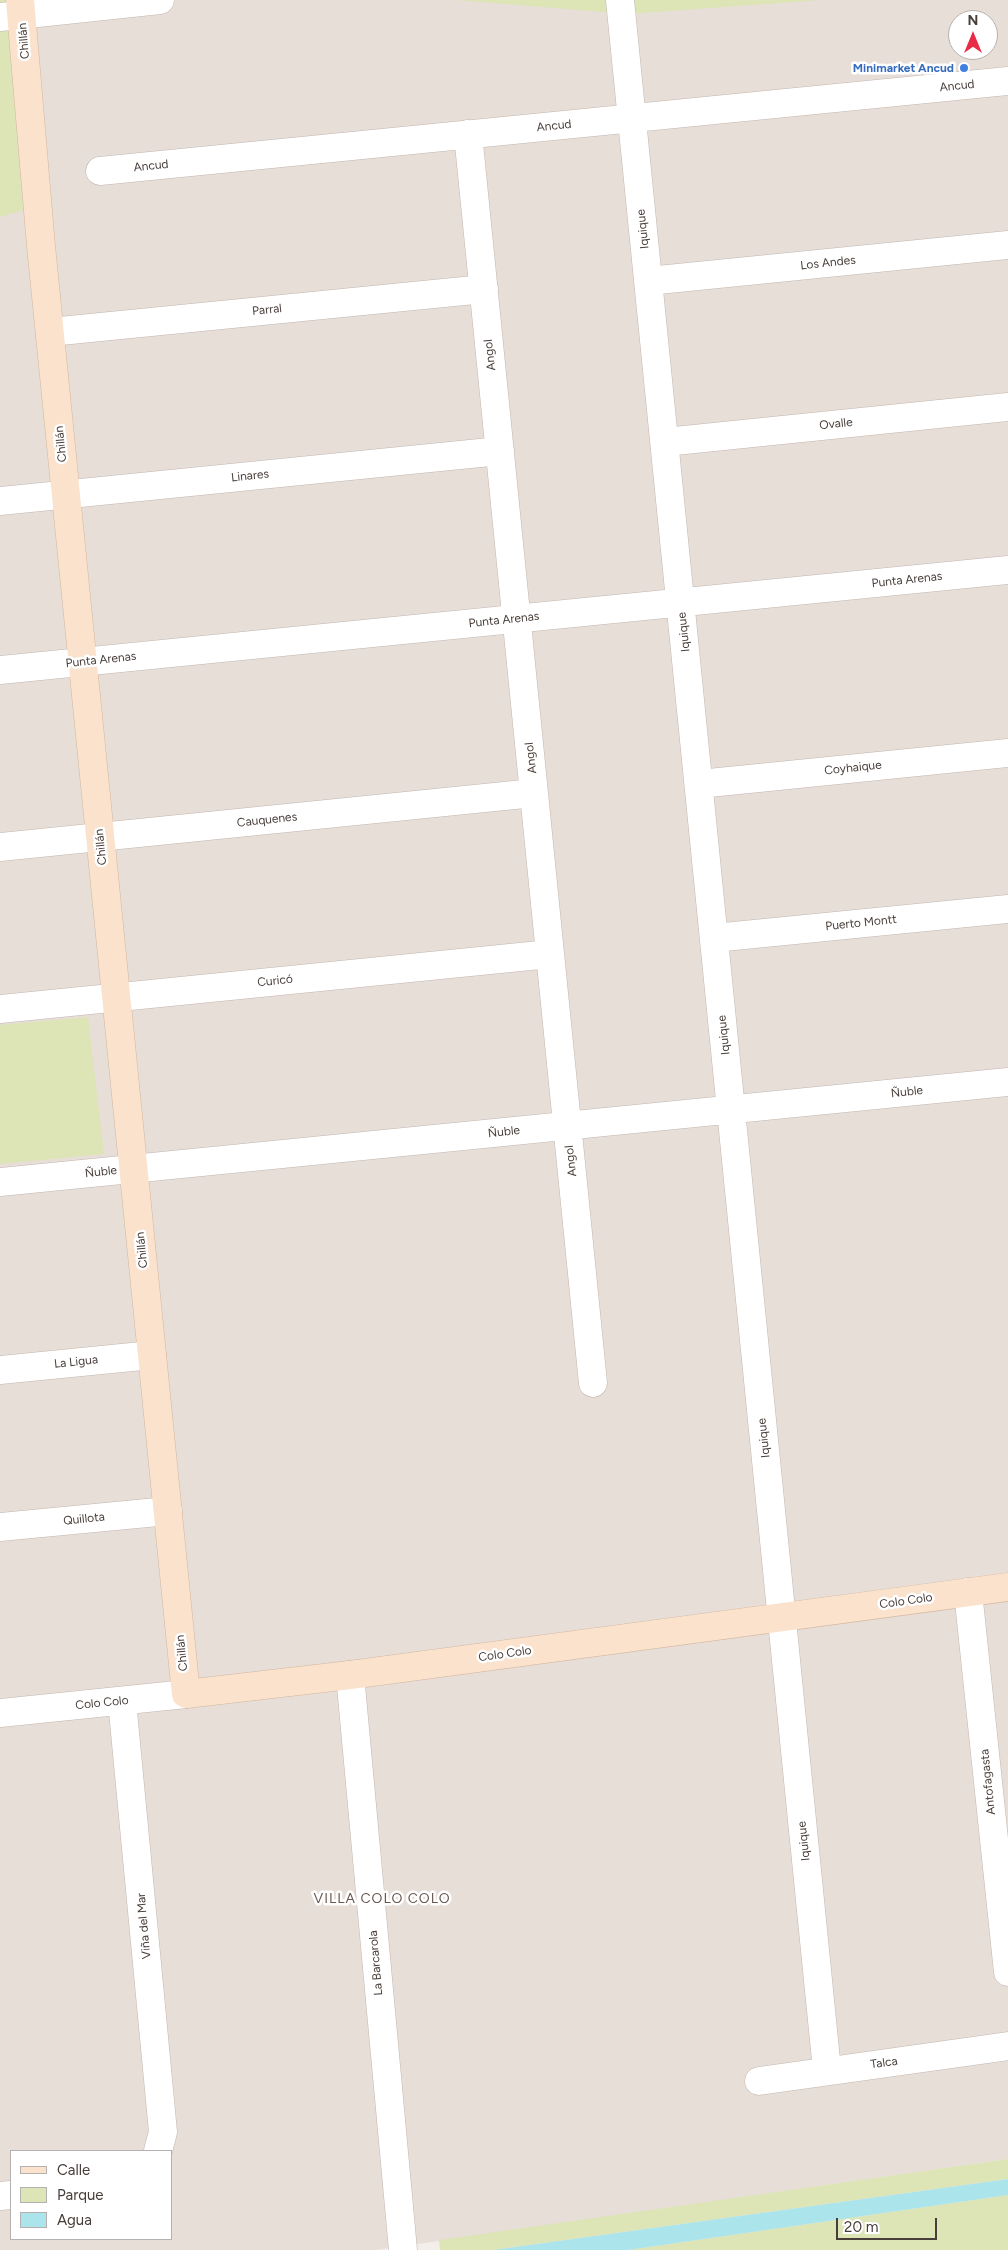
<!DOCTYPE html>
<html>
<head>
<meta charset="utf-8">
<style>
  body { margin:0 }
  #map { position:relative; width:1008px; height:2250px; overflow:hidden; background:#f4eeea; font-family:Figtree,sans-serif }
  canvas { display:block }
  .legend { position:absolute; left:10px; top:2150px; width:162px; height:90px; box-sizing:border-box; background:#fff; border:1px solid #b5b1b0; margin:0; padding:6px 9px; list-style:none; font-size:15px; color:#473d39 }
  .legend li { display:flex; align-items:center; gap:10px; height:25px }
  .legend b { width:25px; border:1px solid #b5b1b0 }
  .north { position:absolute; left:948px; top:10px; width:50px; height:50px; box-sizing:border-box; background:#fff; border:1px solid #b5b1b0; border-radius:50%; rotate:0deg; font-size:14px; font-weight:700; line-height:20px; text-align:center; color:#473d39 }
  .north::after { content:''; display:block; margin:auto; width:18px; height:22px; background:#e92b47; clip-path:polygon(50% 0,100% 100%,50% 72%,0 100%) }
  .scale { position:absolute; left:836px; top:2218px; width:101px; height:22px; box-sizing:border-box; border:2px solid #473d39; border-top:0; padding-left:6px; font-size:15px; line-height:18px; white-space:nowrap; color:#473d39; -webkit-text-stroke:4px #fff; paint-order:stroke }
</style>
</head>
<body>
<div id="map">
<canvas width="1008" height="2250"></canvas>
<ul class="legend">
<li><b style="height:6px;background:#fae2cd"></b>Calle</li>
<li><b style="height:14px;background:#dde4b6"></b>Parque</li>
<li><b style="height:14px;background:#abe4eb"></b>Agua</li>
</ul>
<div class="north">N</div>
<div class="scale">20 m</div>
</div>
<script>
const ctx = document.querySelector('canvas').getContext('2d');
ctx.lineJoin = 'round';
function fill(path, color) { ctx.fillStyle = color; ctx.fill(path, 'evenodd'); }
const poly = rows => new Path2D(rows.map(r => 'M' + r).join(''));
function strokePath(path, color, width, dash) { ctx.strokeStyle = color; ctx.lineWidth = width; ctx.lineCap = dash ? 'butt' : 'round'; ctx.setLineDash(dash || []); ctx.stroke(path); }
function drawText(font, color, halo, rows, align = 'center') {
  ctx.font = font + ' Figtree,sans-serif'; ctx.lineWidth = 5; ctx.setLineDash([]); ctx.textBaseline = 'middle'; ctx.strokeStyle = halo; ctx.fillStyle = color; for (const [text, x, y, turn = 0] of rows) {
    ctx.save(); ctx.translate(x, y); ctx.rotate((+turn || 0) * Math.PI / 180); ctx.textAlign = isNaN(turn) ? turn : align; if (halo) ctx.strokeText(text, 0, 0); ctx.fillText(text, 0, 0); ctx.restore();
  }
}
fill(poly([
  [0,0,1008,0,1008,2159,376,2250,0,2250],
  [958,20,988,20,988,50,958,50],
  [11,2151,171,2151,171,2239,11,2239]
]), '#e7ded8');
fill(poly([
  [0,0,11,0,31,208,0,217],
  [455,0,822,0,628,14],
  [88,1017,104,1154,0,1164,0,1025],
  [1008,2159,1008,2179,493,2250,440,2250,439,2240],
  [1008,2195,1008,2250,628,2250,717,2237]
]), '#dde4b6');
fill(poly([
  [1008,2179,1008,2195,628,2250,493,2250]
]), '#abe4eb');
const street = poly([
  [620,0,827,2070],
  [0,17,160,0],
  [468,134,593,1383],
  [100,171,1008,81],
  [648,281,1008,245],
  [50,332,484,289],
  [665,442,1008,407],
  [0,501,500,451],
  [0,670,1008,570],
  [699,784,1008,753],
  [0,847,534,793],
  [714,938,1008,909],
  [0,1009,550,954],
  [0,1182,1008,1082],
  [0,1370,152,1355],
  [0,1527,168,1511],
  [968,1592,1008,1972],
  [350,1675,403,2250],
  [122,1701,163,2132,158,2151],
  [0,1713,186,1694],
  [759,2081,1008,2046],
  [0,2196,11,2195]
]);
const secondary = poly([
  [20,0,41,246,186,1694,350,1675,1008,1587]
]);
strokePath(street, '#c2b6b0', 29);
strokePath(secondary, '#d3b69f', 29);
strokePath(street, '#fff', 28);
strokePath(secondary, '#fae2cd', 28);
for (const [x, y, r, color] of [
  [964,68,5,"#3f7fe0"]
]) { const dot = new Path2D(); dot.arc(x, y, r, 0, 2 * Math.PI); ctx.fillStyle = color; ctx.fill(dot); strokePath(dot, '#fff', 2); }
drawText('12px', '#473d39', '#fff', [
  ["Chillán",24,41,-95],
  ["Ancud",957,86,-6],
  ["Ancud",554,126,-6],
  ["Ancud",151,166,-6],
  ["Iquique",643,229,-96],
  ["Los Andes",828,263,-6],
  ["Parral",267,310,-6],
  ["Angol",490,355,-96],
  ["Ovalle",836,424,-6],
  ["Chillán",61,444,-96],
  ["Linares",250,476,-6],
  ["Punta Arenas",907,580,-6],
  ["Punta Arenas",504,620,-6],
  ["Iquique",684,632,-96],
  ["Punta Arenas",101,660,-6],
  ["Angol",531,758,-96],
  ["Coyhaique",853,768,-6],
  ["Cauquenes",267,820,-6],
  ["Chillán",101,847,-96],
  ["Puerto Montt",861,923,-6],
  ["Curicó",275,981,-6],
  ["Iquique",724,1035,-96],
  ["Ñuble",907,1092,-6],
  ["Ñuble",504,1132,-6],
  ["Angol",571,1161,-96],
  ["Ñuble",101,1172,-6],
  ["Chillán",142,1250,-96],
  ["La Ligua",76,1362,-6],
  ["Iquique",764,1438,-96],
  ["Quillota",84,1519,-6],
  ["Colo Colo",906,1601,-8],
  ["Chillán",182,1653,-96],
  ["Colo Colo",505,1654,-8],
  ["Colo Colo",102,1703,-6],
  ["Antofagasta",988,1782,-96],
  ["Iquique",804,1841,-96],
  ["Viña del Mar",144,1926,-95],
  ["La Barcarola",376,1963,-95],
  ["Talca",884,2063,-8]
]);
drawText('bold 12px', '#366cbe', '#fff', [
  ["Minimarket Ancud",954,68]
], 'right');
ctx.letterSpacing = '1px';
drawText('14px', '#695851', '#fff', [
  ["VILLA COLO COLO",382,1899]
]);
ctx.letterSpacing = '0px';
</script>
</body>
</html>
